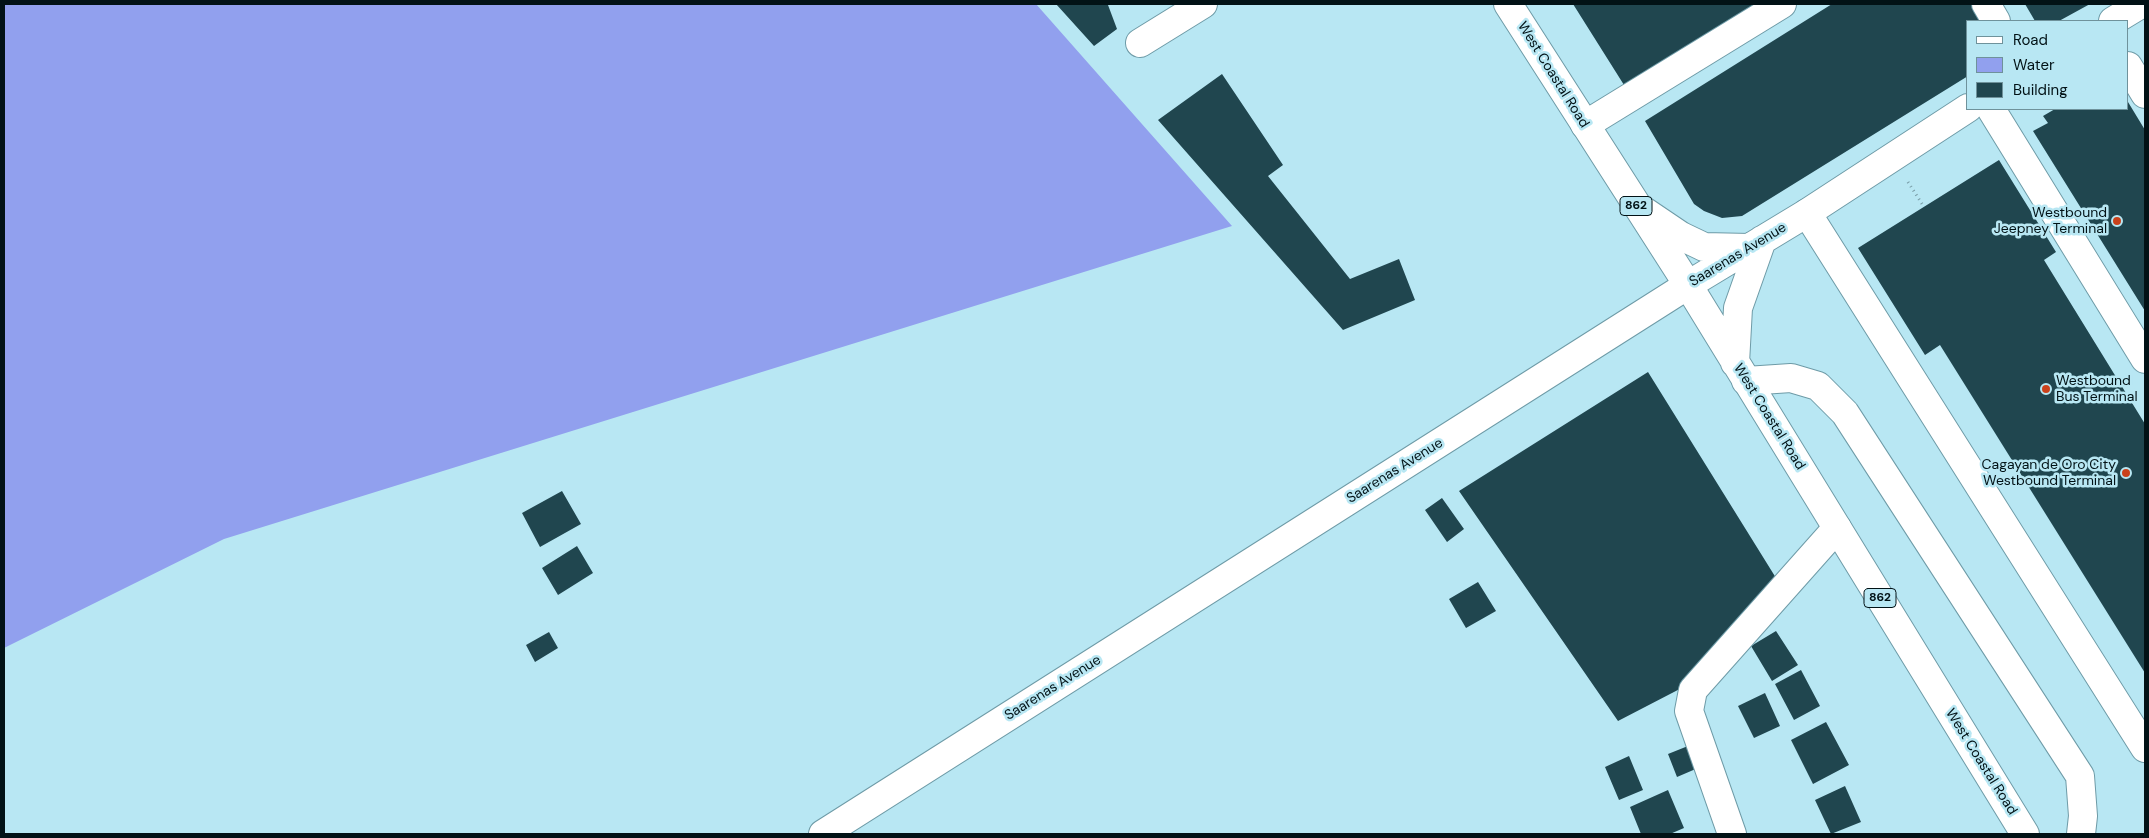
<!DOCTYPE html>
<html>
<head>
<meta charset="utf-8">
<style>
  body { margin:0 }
  #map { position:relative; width:2149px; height:838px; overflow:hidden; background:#b8e7f3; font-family:"DM Sans",sans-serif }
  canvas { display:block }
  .frame { position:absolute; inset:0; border:5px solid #021216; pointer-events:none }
  .legend { position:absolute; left:1966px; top:20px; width:162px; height:90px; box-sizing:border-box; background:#b8e7f3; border:1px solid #6f929b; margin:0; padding:6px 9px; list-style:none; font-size:15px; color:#021216 }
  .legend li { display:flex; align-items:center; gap:10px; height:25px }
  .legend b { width:25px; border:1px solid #6f929b }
</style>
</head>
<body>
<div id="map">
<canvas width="2149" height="838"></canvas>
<div class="frame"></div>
<ul class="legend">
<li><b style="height:6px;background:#fff"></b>Road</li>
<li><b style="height:14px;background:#91a0ee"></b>Water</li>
<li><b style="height:14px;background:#20464f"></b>Building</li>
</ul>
</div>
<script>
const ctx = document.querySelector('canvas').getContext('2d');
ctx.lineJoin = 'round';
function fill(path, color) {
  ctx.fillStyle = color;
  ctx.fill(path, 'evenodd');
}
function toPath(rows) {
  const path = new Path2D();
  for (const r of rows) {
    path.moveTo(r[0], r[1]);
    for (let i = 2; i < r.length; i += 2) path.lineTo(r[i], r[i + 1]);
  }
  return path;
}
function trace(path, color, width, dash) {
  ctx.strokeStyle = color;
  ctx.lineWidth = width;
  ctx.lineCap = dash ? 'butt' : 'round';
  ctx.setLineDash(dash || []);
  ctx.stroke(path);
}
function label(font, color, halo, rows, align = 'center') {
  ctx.font = font + ' "DM Sans",sans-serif';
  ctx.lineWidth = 5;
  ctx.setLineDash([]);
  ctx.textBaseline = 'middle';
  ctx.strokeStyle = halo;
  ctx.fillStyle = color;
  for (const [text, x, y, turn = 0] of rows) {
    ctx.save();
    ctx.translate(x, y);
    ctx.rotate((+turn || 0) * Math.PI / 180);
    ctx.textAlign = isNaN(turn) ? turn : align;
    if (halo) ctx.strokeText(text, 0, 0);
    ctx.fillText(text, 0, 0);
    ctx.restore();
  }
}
const water = toPath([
  [4,4,1036,4,1232,226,224,539,4,648]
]);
const building = toPath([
  [1056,4,1110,4,1108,5,1117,29,1094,46],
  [1573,4,1757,4,1624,85],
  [1832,4,1972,4,1983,21,1968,21,1968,76,1742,216,1722,218,1704,211,1694,204,1645,121],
  [2025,4,2090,4,2059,21,2035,21],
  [1222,74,1283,165,1268,176,1350,279,1399,259,1415,300,1343,330,1158,120],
  [2128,102,2145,130,2145,311,2033,131,2048,123,2043,116,2055,109,2128,109],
  [1999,160,2056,252,2044,260,2145,424,2145,673,1940,345,1925,355,1858,248],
  [1648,372,1781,586,1699,679,1618,721,1459,491],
  [562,491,581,524,540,547,522,513],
  [1442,498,1464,529,1447,542,1425,510],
  [577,546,593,573,558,595,542,568],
  [1478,582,1496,611,1466,628,1449,599],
  [1776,631,1798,665,1772,681,1751,646],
  [549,632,558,648,535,662,526,645],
  [1801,670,1820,706,1794,720,1775,684],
  [1765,693,1780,726,1754,738,1738,706],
  [1826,722,1849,765,1813,784,1791,740],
  [1688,746,1698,768,1677,777,1668,754],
  [1629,756,1643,790,1619,800,1605,767],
  [1845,786,1861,822,1831,834,1815,800],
  [1668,790,1684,828,1670,834,1641,834,1630,807]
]);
const path = toPath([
  [1908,182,1924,207]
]);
const minor = toPath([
  [1986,4,1996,21],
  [1140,43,1203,4],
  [2128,66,2145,94],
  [1991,109,2145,359],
  [1585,125,1782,4],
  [1807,213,2145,748],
  [1746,381,1791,378,1818,386,1845,413,2080,776,2083,816,2081,834],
  [823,834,1688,285],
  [1732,834,1689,711,1693,690,1837,528]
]);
const major = toPath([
  [1508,4,1688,285,2025,834],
  [2113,21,2141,4],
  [1644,211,1681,236,1704,247,1750,248],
  [1688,285,1807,213,1968,108],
  [1735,363,1738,308,1762,240]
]);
const markers = [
  [2117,221,5,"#ca411b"],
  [2046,389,5,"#ca411b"],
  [2126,473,5,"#ca411b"]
];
const shields = [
  [1636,206,32],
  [1880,598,32]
];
const shieldNames = [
  ["862",1636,206],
  ["862",1880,598]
];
const streetNames = [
  ["West Coastal Road",1553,75,58],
  ["Saarenas Avenue",1738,255,-31],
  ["West Coastal Road",1769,417,58],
  ["Saarenas Avenue",1395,471,-32],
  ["Saarenas Avenue",1053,688,-32],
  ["West Coastal Road",1981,762,58]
];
const poiNames = [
  ["Westbound",2107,213],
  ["Jeepney Terminal",2107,229],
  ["Westbound",2056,381,"left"],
  ["Bus Terminal",2056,397,"left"],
  ["Cagayan de Oro City",2116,465],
  ["Westbound Terminal",2116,481]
];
fill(water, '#91a0ee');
fill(building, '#20464f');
trace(minor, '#6e9ba7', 30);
trace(major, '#6e9ba7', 30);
trace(path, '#789ca6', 3, [1, 4]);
trace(minor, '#fff', 28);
trace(major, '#fff', 28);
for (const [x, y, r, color] of markers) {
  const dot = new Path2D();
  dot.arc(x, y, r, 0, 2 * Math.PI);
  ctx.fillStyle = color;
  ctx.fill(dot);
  trace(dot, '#b8e7f3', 2);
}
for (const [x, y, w] of shields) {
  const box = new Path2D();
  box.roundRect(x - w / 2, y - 9.5, w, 19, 4);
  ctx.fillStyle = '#b8e7f3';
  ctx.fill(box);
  trace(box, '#021216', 1);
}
label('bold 12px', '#021216', null, shieldNames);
label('14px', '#021216', '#b8e7f3', streetNames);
label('14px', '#021216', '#b8e7f3', poiNames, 'right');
</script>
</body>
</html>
